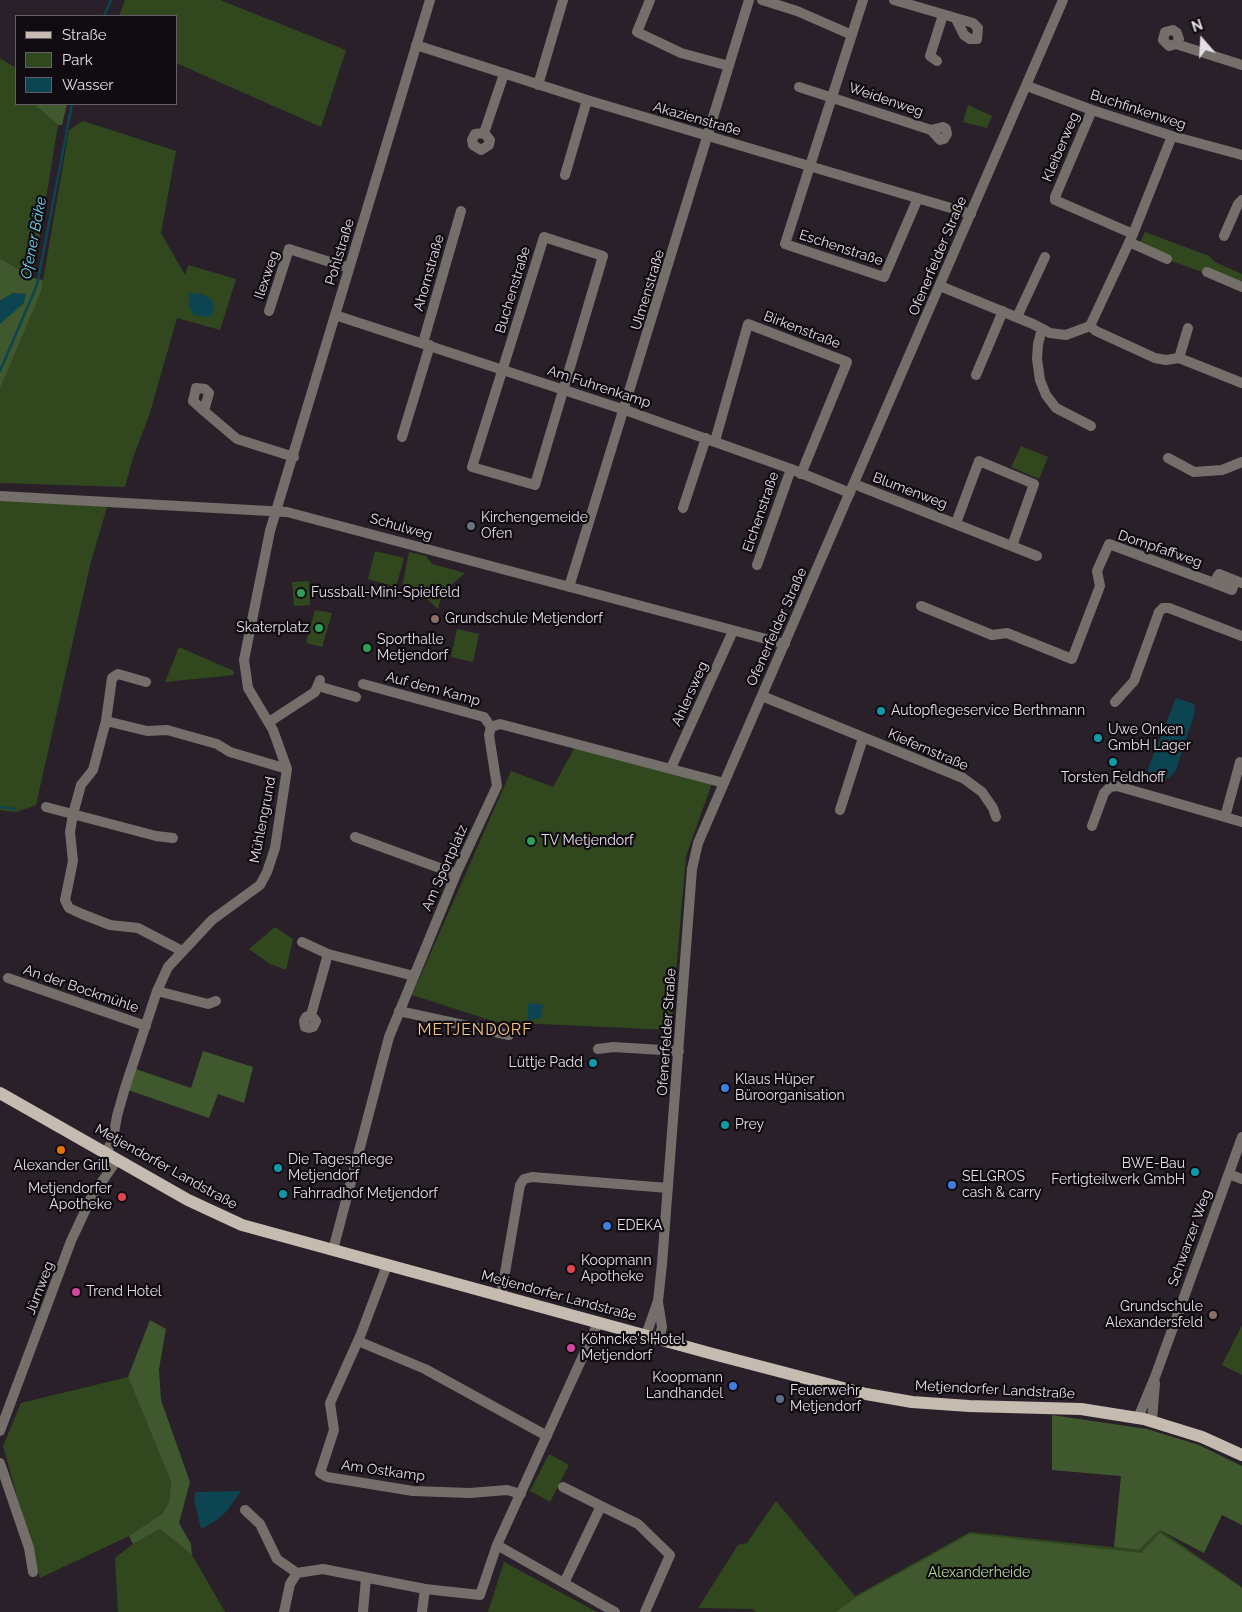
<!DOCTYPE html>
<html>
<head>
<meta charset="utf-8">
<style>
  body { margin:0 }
  #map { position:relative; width:1242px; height:1612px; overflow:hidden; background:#29202a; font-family:Raleway,sans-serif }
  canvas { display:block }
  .legend { position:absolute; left:15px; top:15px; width:162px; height:90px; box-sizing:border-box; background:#0f0b10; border:1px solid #645f65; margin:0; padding:6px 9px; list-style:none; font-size:15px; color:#e4dee5 }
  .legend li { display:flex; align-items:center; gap:10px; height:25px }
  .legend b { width:25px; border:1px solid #645f65 }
  .north { position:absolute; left:1177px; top:15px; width:50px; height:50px; -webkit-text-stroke:4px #0f0b10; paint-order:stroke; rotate:341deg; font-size:14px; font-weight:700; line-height:20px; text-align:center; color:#e4dee5 }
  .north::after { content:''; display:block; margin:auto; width:18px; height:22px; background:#e4dee5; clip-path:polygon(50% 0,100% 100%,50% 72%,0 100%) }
</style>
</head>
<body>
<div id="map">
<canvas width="1242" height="1612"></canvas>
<ul class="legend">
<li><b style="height:6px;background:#c5bbb0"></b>Straße</li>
<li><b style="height:14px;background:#31481e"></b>Park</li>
<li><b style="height:14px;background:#0c4551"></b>Wasser</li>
</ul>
<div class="north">N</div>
</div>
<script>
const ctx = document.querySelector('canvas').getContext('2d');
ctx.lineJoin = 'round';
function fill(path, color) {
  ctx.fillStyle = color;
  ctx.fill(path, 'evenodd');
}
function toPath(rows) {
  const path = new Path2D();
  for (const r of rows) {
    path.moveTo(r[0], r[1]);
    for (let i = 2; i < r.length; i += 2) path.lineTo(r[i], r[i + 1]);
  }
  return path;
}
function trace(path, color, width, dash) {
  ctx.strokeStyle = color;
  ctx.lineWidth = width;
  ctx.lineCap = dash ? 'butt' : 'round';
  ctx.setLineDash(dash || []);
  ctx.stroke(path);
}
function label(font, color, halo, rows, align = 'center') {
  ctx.font = font + ' Raleway,sans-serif';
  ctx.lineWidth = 4.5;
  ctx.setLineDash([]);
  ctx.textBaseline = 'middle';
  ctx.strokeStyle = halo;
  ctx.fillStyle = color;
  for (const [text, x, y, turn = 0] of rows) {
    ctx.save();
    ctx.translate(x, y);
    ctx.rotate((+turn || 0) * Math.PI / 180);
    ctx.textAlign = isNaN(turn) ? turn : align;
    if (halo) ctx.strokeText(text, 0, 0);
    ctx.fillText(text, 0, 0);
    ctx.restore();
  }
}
const green = toPath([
  [125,0,220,0,346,50,321,127,176,63,176,16,119,16],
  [0,58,16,68,16,104,34,104,58,125,33,278,0,258],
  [968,105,992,116,987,128,963,122],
  [83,121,176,151,161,233,185,275,188,265,236,279,220,330,177,318,149,416,133,458,125,487,0,483,0,389,41,292,69,130],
  [1145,232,1209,256,1215,262,1242,274,1242,286,1171,261,1139,244],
  [1021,446,1048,457,1039,479,1011,467],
  [0,498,107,507,90,565,36,805,16,812,0,810],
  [375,551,404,558,396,587,368,579],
  [409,552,426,556,432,564,465,573,442,593,438,609,419,592,402,588],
  [309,581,310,605,294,606,292,582],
  [315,610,332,613,322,647,306,643],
  [457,629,479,634,473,662,451,657],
  [179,647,234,671,234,675,165,682],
  [575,747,712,783,686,856,671,1030,496,1022,412,995,511,771,553,787],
  [275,927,293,939,286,970,270,964,249,949],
  [1242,1325,1242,1375,1222,1365],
  [128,1377,171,1482,169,1502,163,1513,129,1536,40,1578,3,1446,21,1403],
  [549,1454,569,1465,550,1502,530,1491],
  [776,1501,855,1596,970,1532,1139,1550,1160,1530,1242,1587,1242,1612,756,1612,752,1609,698,1608,738,1545,747,1543],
  [160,1529,192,1555,225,1612,118,1612,115,1558,133,1544],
  [504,1562,597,1612,488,1612]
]);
const forest = toPath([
  [34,104,67,104,62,125,58,125],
  [0,258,33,278,43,280,41,292,0,389,0,324,13,293,0,301],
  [203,1051,253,1067,244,1103,218,1094,209,1118,128,1090,136,1069,191,1088],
  [150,1320,166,1329,159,1369,161,1400,190,1482,179,1523,191,1544,192,1555,160,1529,133,1544,129,1536,163,1513,169,1502,171,1482,128,1377],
  [1052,1415,1147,1429,1199,1445,1242,1466,1242,1525,1222,1515,1204,1553,1160,1530,1139,1550,1114,1547,1121,1476,1052,1470],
  [1160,1533,1242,1588,1242,1612,836,1612,855,1598,970,1534,1141,1553]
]);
const water = toPath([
  [13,293,26,294,24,303,0,324,0,301],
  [189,293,202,294,212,299,214,313,208,317,194,315,189,308],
  [1176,698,1194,704,1195,712,1176,770,1170,777,1164,779,1149,774,1148,769],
  [531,1003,543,1005,541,1018,528,1020,528,1004],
  [241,1491,226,1512,214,1522,201,1529,194,1499,196,1492]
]);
const stream = toPath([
  [104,16,111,0],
  [0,371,37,285,72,104],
  [0,807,15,809]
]);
const minor = toPath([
  [650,0,637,32,681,53,729,66],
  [762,0,797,11,852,35],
  [863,0,785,244,884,277,918,198],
  [894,0,973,23,978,28,977,39,970,39,964,35,956,19],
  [1176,44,1179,39,1177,33,1173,30,1165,32,1163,40,1169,46,1176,44,1242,65],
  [416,45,587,100,971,214],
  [937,61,930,56,943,15],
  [538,85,563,0],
  [1027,86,1092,110,1172,136,1242,155],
  [799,87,931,130,940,140,944,139,947,134,946,129,943,127,931,130],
  [1092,110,1055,197,1055,200,1133,234],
  [484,133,490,140,489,145,481,150,473,145,472,140,475,134,484,133,504,74],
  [565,175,587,100],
  [1224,236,1238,204,1242,200],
  [544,237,603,256,535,485,472,467,544,237],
  [1129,242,1167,259],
  [1207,272,1242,287],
  [940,286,1033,324,1050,333,1066,335,1090,326,1133,234,1172,136],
  [269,311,289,249,349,268],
  [335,315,625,410,791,469,850,493],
  [1017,317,1045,257],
  [1090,326,1096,331,1155,358,1166,360,1179,358,1242,383],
  [1042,329,1038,344,1037,359,1040,380,1046,395,1056,408,1091,426],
  [423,343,461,211],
  [1179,358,1188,328],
  [976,375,1003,311],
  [204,411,193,401,196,388,205,389,209,393,204,411,237,439,294,457],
  [402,437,430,345],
  [715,441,748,324,847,362,801,474],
  [1168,458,1194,472,1222,470,1242,462],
  [854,484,1037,556],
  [0,496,287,512,785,644],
  [683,508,706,438],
  [956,523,979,461,1034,484,1012,546],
  [757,565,791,469],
  [1214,583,1232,590,1235,581],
  [569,587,749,0],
  [921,606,992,635,1007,633,1072,659,1100,586,1097,571,1109,544,1214,583,1219,574,1242,583],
  [146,682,118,674,112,678,106,721,93,770,81,785,73,814,70,832,73,861,65,900,69,908,82,914,110,925,138,928,182,951],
  [363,684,484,717,491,727],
  [318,686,356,697],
  [762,696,963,778,982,792,993,808,996,817],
  [1115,702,1134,681,1159,612,1163,608,1169,608,1242,636],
  [106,721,147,731,167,730,217,744,230,752,287,769],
  [269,722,315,692,320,680],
  [671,768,733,631],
  [46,807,156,836,173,838],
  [840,810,863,738],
  [1225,817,1240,762],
  [1092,826,1104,793,1110,787,1117,786,1242,822],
  [355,837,456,874],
  [302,942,328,954],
  [8,978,146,1026],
  [157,991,208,1004,216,1001],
  [399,1011,509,1035],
  [311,1015,316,1021,313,1027,309,1028,305,1027,304,1021,306,1017,311,1015,328,954,414,976],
  [598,1049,613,1047,679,1051],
  [106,1153,113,1139,117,1116,125,1088,157,991,168,967,212,920,260,885,267,872,275,848,287,769,273,730,248,688,244,660,270,531,430,0],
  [1229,1174,1242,1179],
  [333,1250,389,1037,456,874,497,786,489,735,491,727,500,724,724,783],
  [387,1265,361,1334,330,1403,334,1430,320,1473,327,1477,413,1491,470,1493,507,1490,521,1494],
  [501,1296,520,1185,524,1179,532,1177,668,1188],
  [658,1302,662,1327,659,1339],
  [646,1335,658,1301,662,1264,692,869,698,843,1063,0],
  [358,1341,425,1369,547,1436],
  [1138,1418,1155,1377,1242,1137],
  [1152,1420,1155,1383],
  [0,1431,71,1241,92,1196,117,1160],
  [0,1463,29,1548,33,1572],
  [563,1487,601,1506],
  [245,1510,260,1524,277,1559,297,1573,323,1569,425,1589,480,1595,497,1545,598,1323],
  [497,1545,615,1612],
  [564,1583,601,1506,638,1524,670,1555,645,1612],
  [284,1612,290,1584,297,1573],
  [363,1612,366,1578],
  [422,1612,425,1589]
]);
const major = toPath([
  [0,1093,188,1200,242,1225,713,1354,866,1394,912,1402,969,1406,1081,1409,1144,1419,1202,1437,1242,1455]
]);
const markers = [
  [471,526,5,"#6b7280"],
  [301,593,5,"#2e9e5b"],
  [435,619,5,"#8d6e63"],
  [319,628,5,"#2e9e5b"],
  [367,648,5,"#2e9e5b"],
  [881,711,5,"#0f9aa8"],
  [1098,738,5,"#0f9aa8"],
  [1113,762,5,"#0f9aa8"],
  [531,841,5,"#2e9e5b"],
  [593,1063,5,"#0f9aa8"],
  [725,1088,5,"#3f7fe0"],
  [725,1125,5,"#0f9aa8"],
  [61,1150,5,"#e8710a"],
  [278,1168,5,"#0f9aa8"],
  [1195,1172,5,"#0f9aa8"],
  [952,1185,5,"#3f7fe0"],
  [283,1194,5,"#0f9aa8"],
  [122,1197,5,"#e0444e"],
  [607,1226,5,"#3f7fe0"],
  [571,1269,5,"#e0444e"],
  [76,1292,5,"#d1479c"],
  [1213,1315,5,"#8d6e63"],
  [571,1348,5,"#d1479c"],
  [733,1386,5,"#3f7fe0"],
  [780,1399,5,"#5c6f8a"]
];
const streetNames = [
  ["Weidenweg",886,100,19],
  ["Buchfinkenweg",1138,110,18],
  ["Akazienstraße",697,119,16],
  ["Kleiberweg",1061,147,-67],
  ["Eschenstraße",841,248,18],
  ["Pohlstraße",340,252,-73],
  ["Ofenerfelder Straße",938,256,-67],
  ["Ahornstraße",429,273,-74],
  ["Ilexweg",267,275,-71],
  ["Buchenstraße",513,290,-73],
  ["Ulmenstraße",648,290,-73],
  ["Birkenstraße",802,330,21],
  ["Am Fuhrenkamp",599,387,18],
  ["Blumenweg",910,491,21],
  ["Eichenstraße",761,512,-71],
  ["Schulweg",401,527,16],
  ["Dompfaffweg",1160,549,19],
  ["Ofenerfelder Straße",777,627,-66],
  ["Auf dem Kamp",433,689,15],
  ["Ahlersweg",690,694,-66],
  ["Kiefernstraße",928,750,23],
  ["Mühlengrund",263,820,-79],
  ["Am Sportplatz",445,868,-66],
  ["An der Bockmühle",81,989,19],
  ["Ofenerfelder Straße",667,1032,-86],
  ["Metjendorfer Landstraße",166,1167,29],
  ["Schwarzer Weg",1190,1238,-70],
  ["Jürnweg",40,1288,-69],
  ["Metjendorfer Landstraße",559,1296,15],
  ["Metjendorfer Landstraße",995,1390,3],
  ["Am Ostkamp",383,1471,8]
];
const poiNames = [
  ["Kirchengemeide",481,518],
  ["Ofen",481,534],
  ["Fussball-Mini-Spielfeld",311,593],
  ["Grundschule Metjendorf",445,619],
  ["Skaterplatz",309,628,"right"],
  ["Sporthalle",377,640],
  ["Metjendorf",377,656],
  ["Autopflegeservice Berthmann",891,711],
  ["Uwe Onken",1108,730],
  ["GmbH Lager",1108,746],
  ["Torsten Feldhoff",1113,778,"center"],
  ["TV Metjendorf",541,841],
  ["Lüttje Padd",583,1063,"right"],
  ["Klaus Hüper",735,1080],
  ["Büroorganisation",735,1096],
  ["Prey",735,1125],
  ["Die Tagespflege",288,1160],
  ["Metjendorf",288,1176],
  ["BWE-Bau",1185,1164,"right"],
  ["Fertigteilwerk GmbH",1185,1180,"right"],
  ["Alexander Grill",61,1166,"center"],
  ["SELGROS",962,1177],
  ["cash & carry",962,1193],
  ["Metjendorfer",112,1189,"right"],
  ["Apotheke",112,1205,"right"],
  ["Fahrradhof Metjendorf",293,1194],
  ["EDEKA",617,1226],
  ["Koopmann",581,1261],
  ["Apotheke",581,1277],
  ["Trend Hotel",86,1292],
  ["Grundschule",1203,1307,"right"],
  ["Alexandersfeld",1203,1323,"right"],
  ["Köhncke's Hotel",581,1340],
  ["Metjendorf",581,1356],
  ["Koopmann",723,1378,"right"],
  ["Landhandel",723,1394,"right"],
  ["Feuerwehr",790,1391],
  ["Metjendorf",790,1407]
];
const parkNames = [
  ["Alexanderheide",979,1573]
];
const waterNames = [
  ["Ofener Bäke",34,238,-79]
];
const quarterNames = [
  ["METJENDORF",475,1030]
];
fill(green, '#31481e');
fill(forest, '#40582d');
fill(water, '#0c4551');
trace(stream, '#0c4551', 2.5);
trace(minor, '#746f6a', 10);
trace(major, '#c5bbb0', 12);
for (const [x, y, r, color] of markers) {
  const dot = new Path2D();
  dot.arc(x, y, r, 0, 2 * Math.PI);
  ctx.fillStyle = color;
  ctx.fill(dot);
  trace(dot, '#0f0b10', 2);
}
label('14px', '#e4dee5', '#0f0b10', streetNames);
label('14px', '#e4dee5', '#0f0b10', poiNames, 'left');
label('14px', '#b2db94', '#0f0b10', parkNames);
label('italic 15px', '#6ed7f1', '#0f0b10', waterNames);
ctx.letterSpacing = '1px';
label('16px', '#f6c583', '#0f0b10', quarterNames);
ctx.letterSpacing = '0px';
</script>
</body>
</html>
